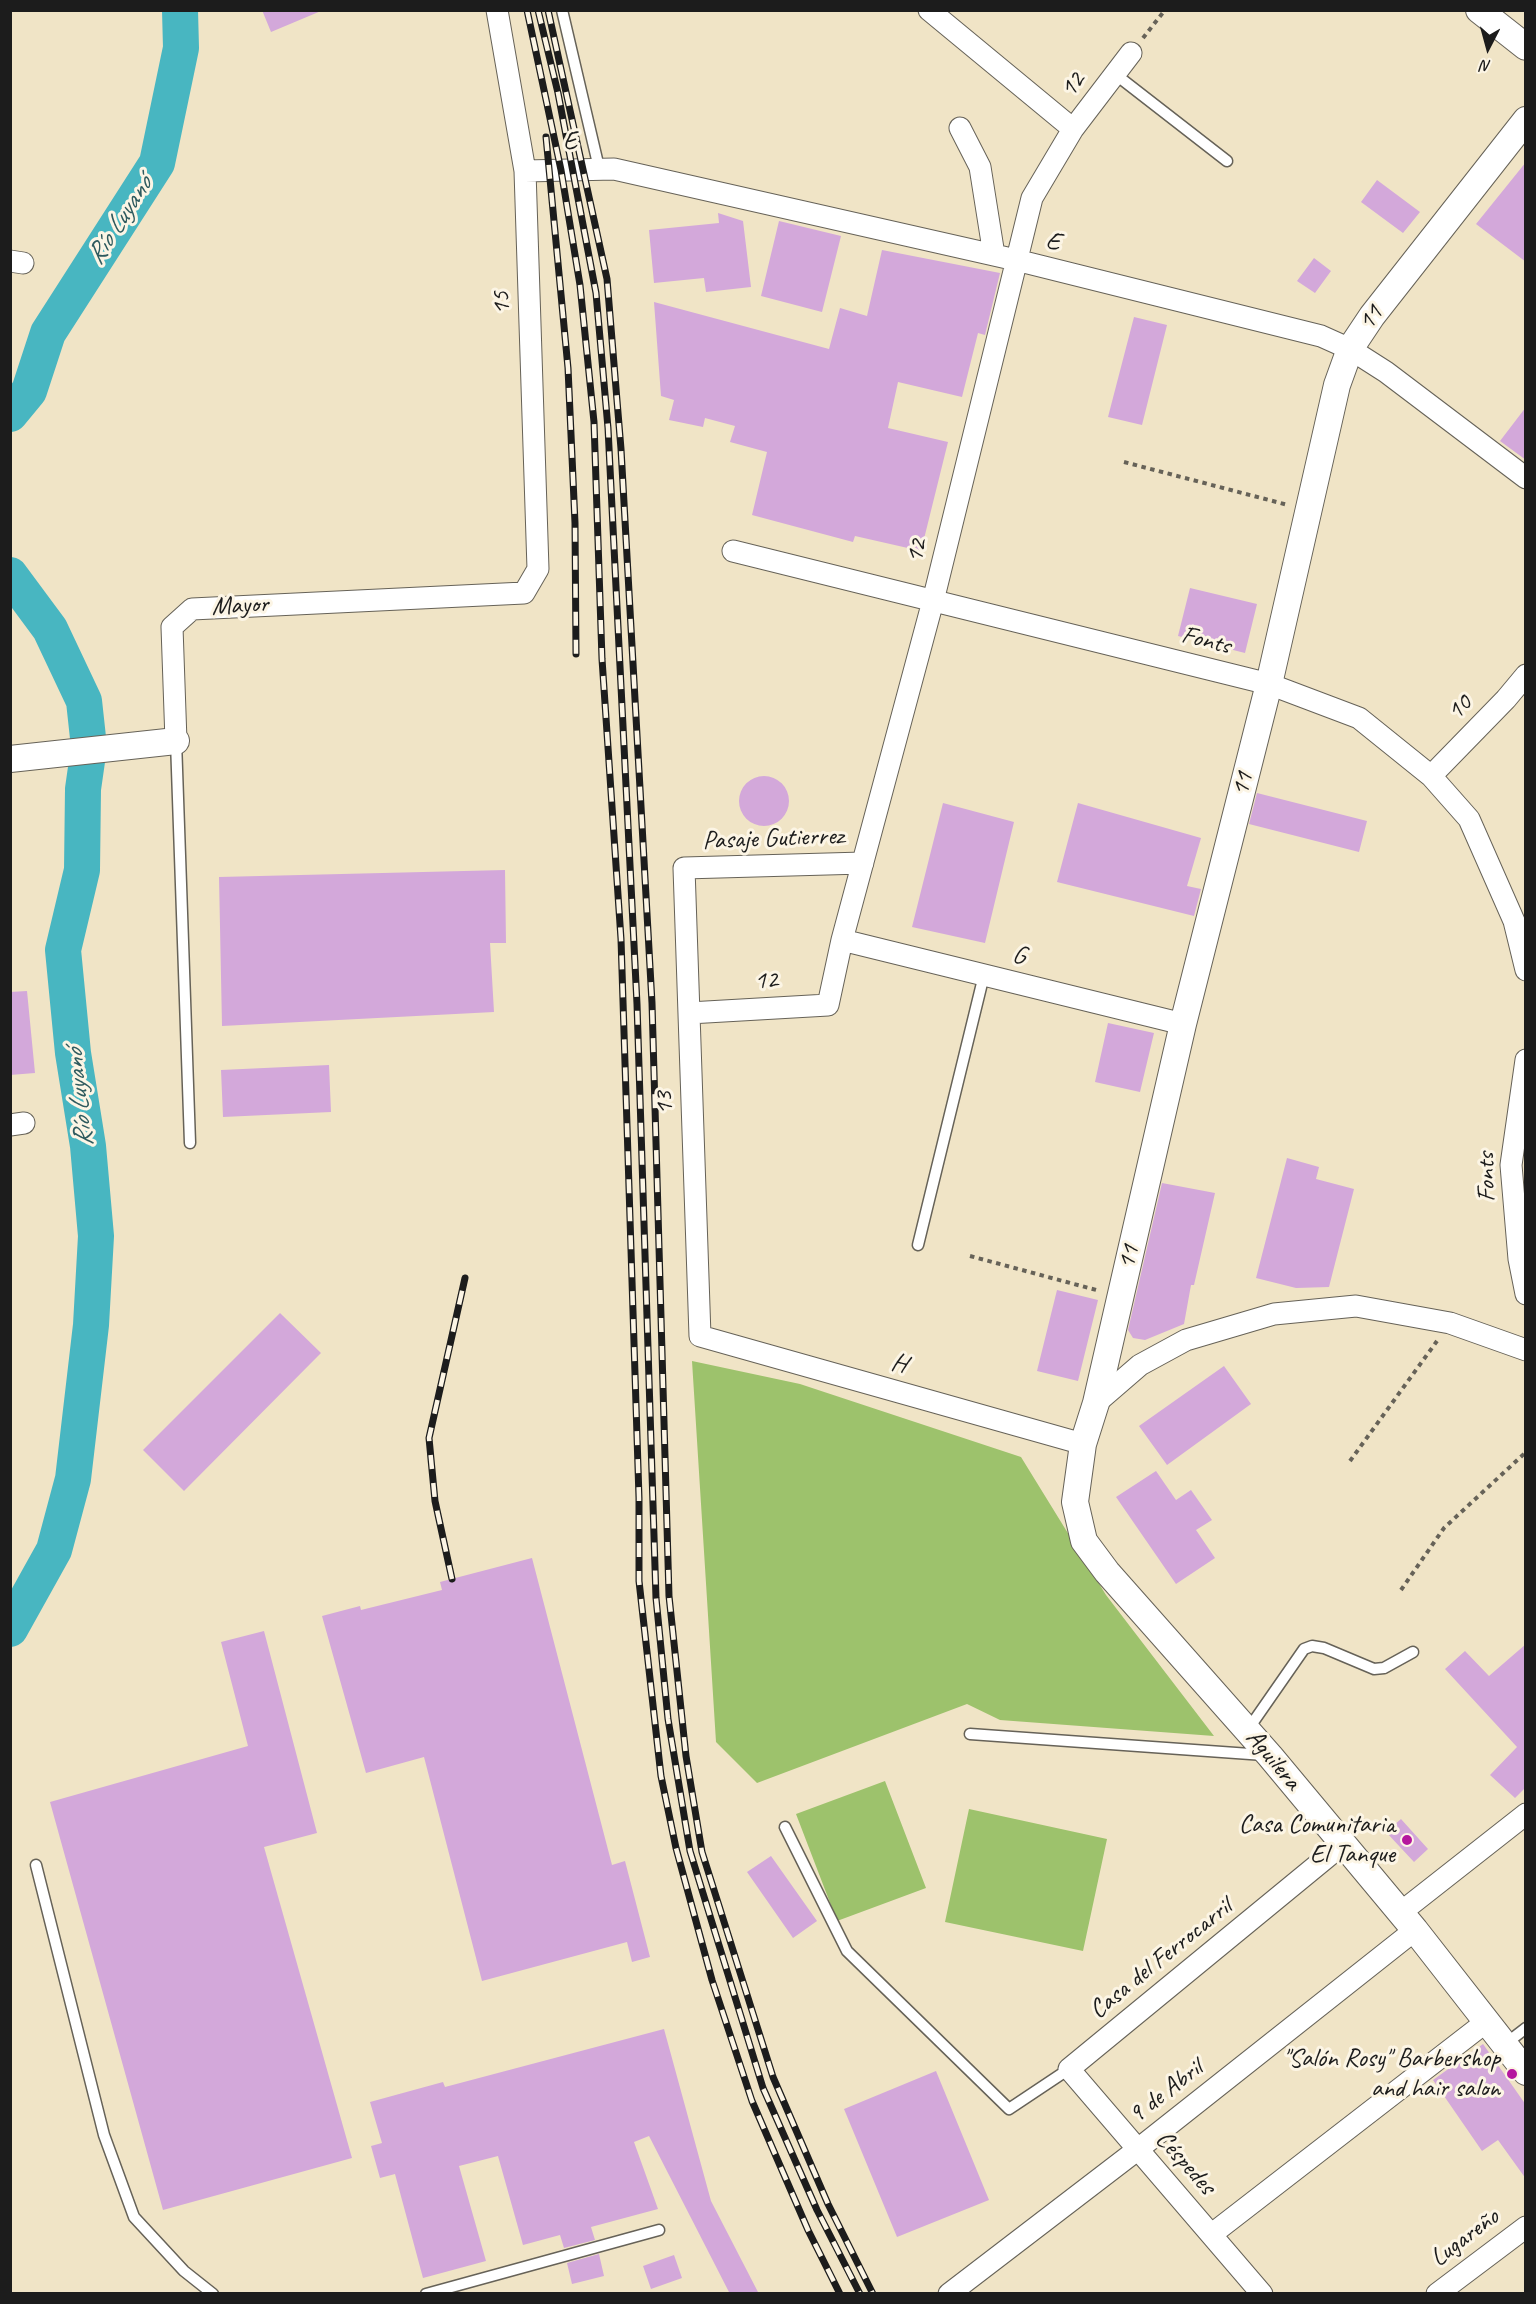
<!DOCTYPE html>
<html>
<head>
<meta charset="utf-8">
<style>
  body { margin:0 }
  #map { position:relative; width:1536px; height:2304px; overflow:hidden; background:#f0e4c6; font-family:Caveat,sans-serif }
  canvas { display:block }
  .frame { position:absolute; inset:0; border:12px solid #1c1c1c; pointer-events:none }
  .north { position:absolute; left:1458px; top:18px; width:60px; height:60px; -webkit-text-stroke:4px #fcf5e5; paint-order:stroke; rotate:186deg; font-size:16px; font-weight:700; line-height:24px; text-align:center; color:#1c1c1c }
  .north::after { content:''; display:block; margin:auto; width:21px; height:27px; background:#1c1c1c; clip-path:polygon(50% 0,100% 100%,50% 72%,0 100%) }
</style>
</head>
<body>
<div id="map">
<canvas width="1536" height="2304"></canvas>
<div class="frame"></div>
<div class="north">N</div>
</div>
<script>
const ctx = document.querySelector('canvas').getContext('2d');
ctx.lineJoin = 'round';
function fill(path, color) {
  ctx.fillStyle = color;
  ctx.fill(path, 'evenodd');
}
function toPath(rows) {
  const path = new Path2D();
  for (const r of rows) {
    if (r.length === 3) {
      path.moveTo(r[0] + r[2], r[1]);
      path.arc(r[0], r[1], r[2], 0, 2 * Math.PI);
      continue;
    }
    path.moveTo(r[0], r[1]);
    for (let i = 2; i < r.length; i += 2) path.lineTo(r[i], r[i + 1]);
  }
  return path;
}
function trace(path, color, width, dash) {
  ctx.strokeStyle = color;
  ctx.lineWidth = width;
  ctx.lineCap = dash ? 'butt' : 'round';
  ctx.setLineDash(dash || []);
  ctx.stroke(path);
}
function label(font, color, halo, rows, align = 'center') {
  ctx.font = font + ' Caveat,sans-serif';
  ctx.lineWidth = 6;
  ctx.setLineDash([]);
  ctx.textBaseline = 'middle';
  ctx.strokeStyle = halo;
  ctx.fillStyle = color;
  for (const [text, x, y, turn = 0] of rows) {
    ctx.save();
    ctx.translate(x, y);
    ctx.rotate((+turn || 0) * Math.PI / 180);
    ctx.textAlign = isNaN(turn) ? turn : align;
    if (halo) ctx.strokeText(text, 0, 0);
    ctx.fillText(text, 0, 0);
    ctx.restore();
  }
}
const green = toPath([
  [692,1361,800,1384,1021,1457,1106,1595,1214,1736,1000,1720,967,1704,757,1783,716,1742],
  [885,1781,926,1888,837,1921,796,1814],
  [969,1809,1107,1839,1083,1951,945,1922]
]);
const river = toPath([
  [10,414,29,391,48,333,157,163,181,48,180,10],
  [10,575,50,629,84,701,89,747,83,789,82,870,63,950,73,1053,88,1146,96,1236,91,1325,73,1479,54,1550,10,1629]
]);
const building = toPath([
  [262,10,321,10,321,11,271,32],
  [1526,162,1526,262,1476,224],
  [1377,180,1420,212,1403,233,1361,202],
  [718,213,743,221,751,287,706,292,704,278,654,283,649,230,719,223],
  [779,221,841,236,822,312,761,296],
  [882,250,1000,273,985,335,978,333,962,397,898,382,888,428,948,442,921,551,855,536,853,542,752,515,767,452,730,442,735,426,705,418,703,427,669,420,674,400,661,396,654,302,829,349,840,308,867,316],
  [1314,258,1331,271,1315,293,1297,281],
  [1134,317,1167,325,1142,425,1108,417],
  [1526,407,1526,460,1500,441],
  [1190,588,1257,604,1245,653,1178,636],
  [764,801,25],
  [1257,793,1367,821,1359,852,1249,824],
  [943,803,1014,822,985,943,912,927],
  [1078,803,1201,838,1187,886,1201,889,1194,916,1057,882],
  [505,870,506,943,490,943,494,1012,222,1026,219,877],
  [27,991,35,1073,10,1075,10,992],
  [1108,1023,1154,1033,1140,1092,1095,1082],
  [329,1065,331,1112,223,1117,221,1070],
  [1287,1158,1319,1167,1316,1179,1354,1189,1329,1287,1296,1288,1256,1278],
  [1162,1183,1215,1193,1194,1285,1191,1285,1184,1324,1145,1340,1133,1338,1128,1330],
  [1057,1290,1098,1300,1078,1381,1037,1371],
  [280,1313,321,1353,184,1491,143,1450],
  [1224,1366,1251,1404,1167,1465,1139,1426],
  [1156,1471,1176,1500,1191,1490,1212,1520,1196,1530,1215,1558,1176,1584,1116,1497],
  [532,1558,612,1865,625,1861,650,1957,632,1962,627,1942,482,1981,424,1757,366,1773,322,1616,360,1606,361,1610,442,1590,440,1582],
  [264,1631,317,1833,264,1847,352,2158,163,2210,50,1802,248,1746,221,1642],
  [1526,1644,1526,1787,1515,1798,1490,1775,1517,1747,1445,1669,1465,1651,1489,1676],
  [1401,1819,1428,1849,1414,1862,1386,1832],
  [771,1856,817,1921,793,1938,747,1872],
  [664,2029,711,2201,759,2294,730,2294,649,2136,634,2142,658,2209,591,2227,595,2240,564,2248,560,2235,523,2245,498,2156,459,2166,486,2261,423,2278,395,2174,380,2178,371,2146,382,2143,370,2102,443,2082,445,2087],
  [1483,2044,1526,2105,1526,2179,1498,2140,1482,2151,1433,2080],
  [936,2071,989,2200,897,2237,844,2109],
  [599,2254,604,2276,572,2284,567,2263],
  [674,2255,682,2278,651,2289,643,2266]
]);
const path = toPath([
  [1143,38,1165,10],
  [1124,462,1288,505],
  [970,1256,1100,1291],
  [1350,1461,1437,1341],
  [1401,1590,1444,1528,1526,1452]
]);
const service = toPath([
  [562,10,599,168],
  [1115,74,1227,161],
  [176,741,190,1143],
  [918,1245,984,975],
  [1247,1731,1304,1649,1312,1646,1324,1648,1374,1669,1384,1668,1413,1652],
  [970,1734,1264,1755],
  [785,1827,847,1951,1009,2109,1069,2069],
  [36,1865,104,2135,134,2217,184,2271,213,2294],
  [1504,2045,1526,2028],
  [426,2294,659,2230]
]);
const minor = toPath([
  [929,10,1073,129],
  [960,128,980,167,994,255],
  [525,171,614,169,1016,260,1321,336,1350,349,1386,372,1526,478],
  [10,261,23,263],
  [733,551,1269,684,1359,718,1431,776,1469,819,1514,921,1526,970],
  [176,741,172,627,192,609,524,593,538,569,525,171,497,10],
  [1431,776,1506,699,1526,675],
  [863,863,684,868,700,1336,1083,1444],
  [842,940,1183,1024],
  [689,1013,828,1005,842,940,933,601,1032,198,1073,129,1131,53],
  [1526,1060,1511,1165,1519,1259,1526,1294],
  [10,1125,24,1123],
  [1096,1403,1140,1365,1186,1340,1274,1314,1356,1306,1450,1323,1526,1350],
  [1400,1913,1526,1814],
  [1212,2234,1486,2022],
  [949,2294,1137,2150,1415,1930],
  [1262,2294,1069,2069,1343,1844],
  [1437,2294,1526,2227]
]);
const tertiary = toPath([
  [1479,10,1526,47],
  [1526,120,1372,316,1350,349,1337,385,1269,684,1183,1024,1096,1403,1083,1444,1075,1502,1084,1541,1107,1572,1270,1756,1415,1930,1526,2072],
  [10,759,176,741]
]);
const rail = toPath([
  [527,10,561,170,580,285,594,422,602,659,621,939,639,1498,639,1581,661,1776,676,1848,712,1980,752,2101,808,2230,840,2294],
  [538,10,558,93,596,293,608,428,637,1004,656,1598,668,1719,690,1851,763,2088,817,2210,860,2294],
  [548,10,607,279,621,449,652,1003,669,1596,686,1756,702,1852,773,2077,828,2204,873,2294],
  [546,137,568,368,575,523,576,654],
  [452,1579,435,1501,429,1438,465,1278]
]);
const markers = [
  [1407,1840,6,"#b5179e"],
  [1512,2074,6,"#b5179e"]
];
const streetNames = [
  ["12",1073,85,-52],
  ["E",570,142,-4],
  ["E",1053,242,14],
  ["15",502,303,-92],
  ["11",1371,318,-54],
  ["12",917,551,-76],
  ["Mayor",240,606,-3],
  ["Fonts",1206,641,14],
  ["10",1460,708,-45],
  ["11",1243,784,-76],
  ["Pasaje Gutierrez",773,839,-2],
  ["G",1019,956,14],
  ["12",766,981,-4],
  ["13",665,1103,-92],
  ["Fonts",1487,1177,-91],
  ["11",1129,1257,-77],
  ["H",899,1364,16],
  ["Aguilera",1273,1760,50],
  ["Casa del Ferrocarril",1161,1959,-39],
  ["9 de Abril",1166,2092,-38],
  ["Céspedes",1185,2163,48],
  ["Lugareño",1465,2238,-37]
];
const poiNames = [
  ["Casa Comunitaria",1395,1825],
  ["El Tanque",1395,1855],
  ["\"Salón Rosy\" Barbershop",1500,2059],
  ["and hair salon",1500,2089]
];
const waterNames = [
  ["Río Luyanó",120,221,-57],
  ["Río Luyanó",80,1098,-96]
];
fill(green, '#9dc26c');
trace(river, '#48b6c1', 36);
fill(building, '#d3a8da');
trace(service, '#666258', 13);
trace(minor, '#666258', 23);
trace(tertiary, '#666258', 28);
trace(path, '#666258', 4, [4.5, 4.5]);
trace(service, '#fff', 10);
trace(minor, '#fff', 21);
trace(tertiary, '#fff', 26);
trace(rail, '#1c1c1c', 7);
trace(rail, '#fcf5e5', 4.5, [14]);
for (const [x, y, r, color] of markers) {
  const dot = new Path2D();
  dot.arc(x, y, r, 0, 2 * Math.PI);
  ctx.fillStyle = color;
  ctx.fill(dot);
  trace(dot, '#fcf5e5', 2);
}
label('26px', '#1c1c1c', '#fcf5e5', streetNames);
label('26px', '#1c1c1c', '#fcf5e5', poiNames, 'right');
label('italic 27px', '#2e5a5e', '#fcf5e5', waterNames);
</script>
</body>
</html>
